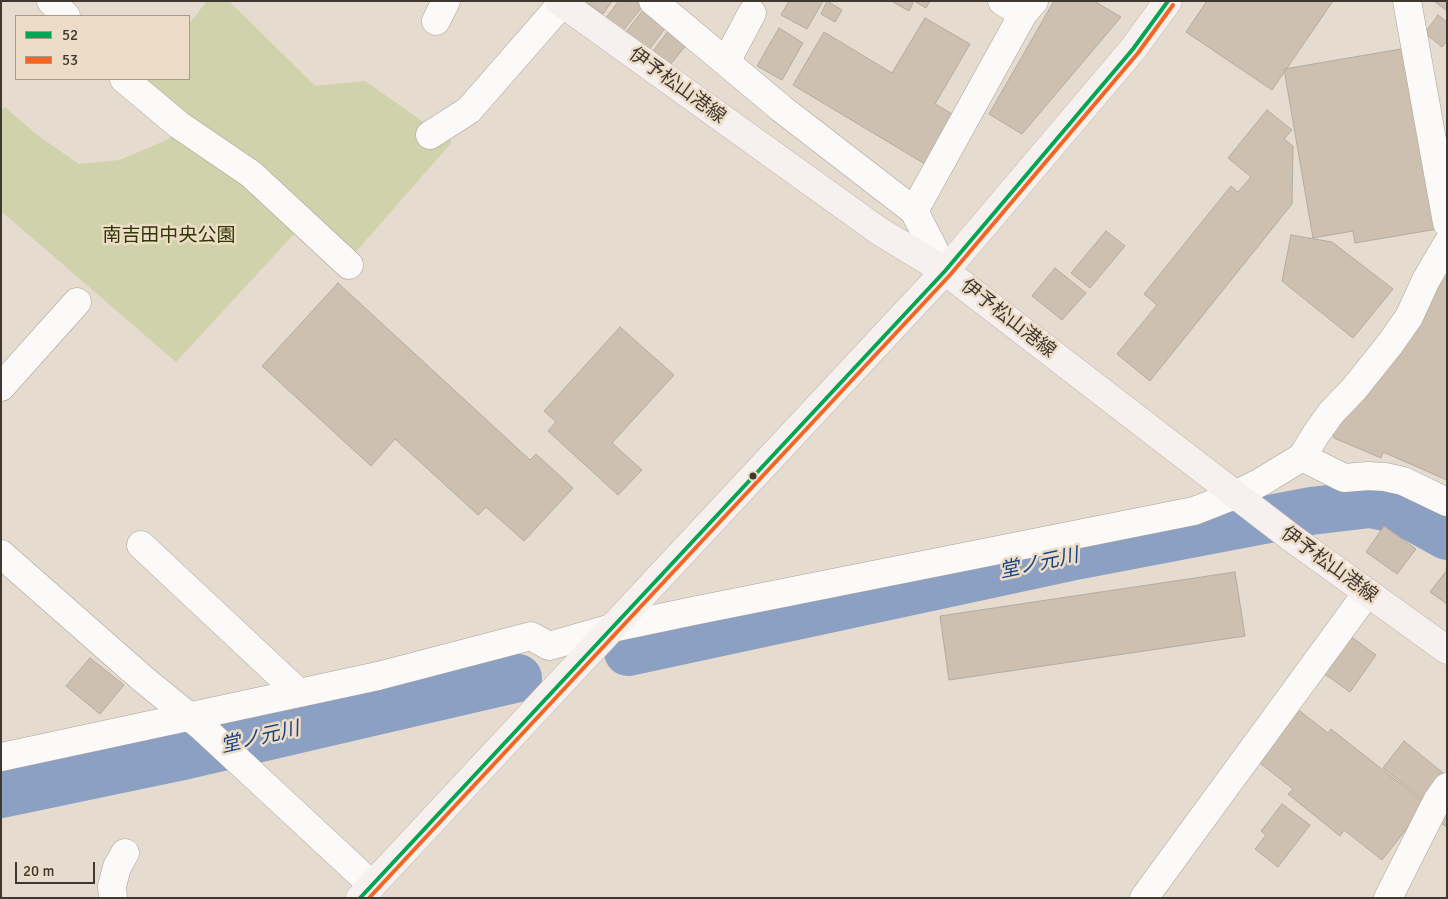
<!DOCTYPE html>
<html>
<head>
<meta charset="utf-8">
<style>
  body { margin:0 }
  #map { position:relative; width:1448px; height:899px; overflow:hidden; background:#e5dbcf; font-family:Signika,sans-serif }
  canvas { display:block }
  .frame { position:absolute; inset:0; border:2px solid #3f3830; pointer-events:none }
  .legend { position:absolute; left:15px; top:15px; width:175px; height:65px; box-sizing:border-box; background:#eddcc7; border:1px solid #a79a8b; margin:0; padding:6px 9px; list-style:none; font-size:15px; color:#3f3830 }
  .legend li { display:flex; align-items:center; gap:10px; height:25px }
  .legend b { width:25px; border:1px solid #a79a8b }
  .scale { position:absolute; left:15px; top:862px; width:80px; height:22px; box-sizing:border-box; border:2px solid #3f3830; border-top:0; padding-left:6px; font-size:15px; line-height:18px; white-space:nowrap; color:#3f3830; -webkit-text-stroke:4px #eddcc7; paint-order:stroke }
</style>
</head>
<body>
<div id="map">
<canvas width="1448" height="899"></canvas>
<div class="frame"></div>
<ul class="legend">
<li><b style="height:6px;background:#00a651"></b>52</li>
<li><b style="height:6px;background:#f26522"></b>53</li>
</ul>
<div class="scale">20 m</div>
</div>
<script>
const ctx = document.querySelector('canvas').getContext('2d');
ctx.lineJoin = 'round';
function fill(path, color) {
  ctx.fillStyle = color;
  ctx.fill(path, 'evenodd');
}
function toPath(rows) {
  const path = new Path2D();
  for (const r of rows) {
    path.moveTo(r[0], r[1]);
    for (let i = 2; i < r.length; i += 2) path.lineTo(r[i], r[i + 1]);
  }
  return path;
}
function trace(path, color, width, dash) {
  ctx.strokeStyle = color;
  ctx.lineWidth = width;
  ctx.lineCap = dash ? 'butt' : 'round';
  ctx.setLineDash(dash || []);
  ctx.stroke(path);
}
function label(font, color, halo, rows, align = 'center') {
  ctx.font = font + ' Signika,"Noto Sans JP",sans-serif';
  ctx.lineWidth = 5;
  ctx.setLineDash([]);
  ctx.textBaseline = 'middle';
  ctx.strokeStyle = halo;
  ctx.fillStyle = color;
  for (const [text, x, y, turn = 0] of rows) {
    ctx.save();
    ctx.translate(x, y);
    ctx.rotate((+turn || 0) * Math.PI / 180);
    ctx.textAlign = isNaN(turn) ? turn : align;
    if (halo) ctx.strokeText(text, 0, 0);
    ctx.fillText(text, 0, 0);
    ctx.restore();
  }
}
const green = toPath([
  [207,1,229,1,315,86,365,81,452,142,354,254,309,215,294,234,176,362,1,211,1,110,5,107,37,135,79,164,120,160,162,142,195,125,144,79,189,79,189,24]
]);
const water = toPath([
  [1381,484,1447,511,1447,554,1388,524,1367,521,1322,530,1275,497,1347,486]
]);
const river = toPath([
  [628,652,1070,557,1311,511,1370,504,1400,510,1447,536],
  [1,794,178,757,518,678]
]);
const building = toPath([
  [585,1,612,1,603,14,585,1],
  [619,1,635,1,642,7,622,32,605,19,619,1],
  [789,1,823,1,807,29,781,15,789,1],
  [827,1,842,10,835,22,821,14,827,1],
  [891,1,930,1,926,8,914,1,909,11,891,1],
  [1054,1,1094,1,1121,17,1022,134,989,114,1054,1],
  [1207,1,1333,1,1272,90,1186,32,1207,1],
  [1434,1,1447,1,1447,11,1434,1],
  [644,9,666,27,649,50,626,32,644,9],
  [1438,15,1447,22,1447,41,1442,47,1425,33,1438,15],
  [925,18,970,44,935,104,954,115,925,164,793,85,824,32,892,73,925,18],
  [779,28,803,43,782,80,757,66,779,28],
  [669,30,687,44,670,65,653,51,669,30],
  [1407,48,1437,229,1355,243,1353,231,1313,238,1284,69,1407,48],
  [1267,110,1292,130,1284,139,1293,146,1292,204,1150,381,1117,354,1157,305,1144,294,1231,186,1238,192,1251,177,1228,158,1267,110],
  [1106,231,1125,246,1090,288,1071,273,1106,231],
  [1291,235,1332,242,1393,289,1353,338,1282,281,1291,235],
  [1447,258,1447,480,1383,452,1381,458,1334,438,1332,426,1447,258],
  [1055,268,1086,293,1062,320,1032,296,1055,268],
  [338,283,530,460,536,454,573,488,524,541,486,507,478,515,395,439,371,466,262,366,338,283],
  [620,327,674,375,612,443,642,470,618,495,548,431,556,422,544,411,620,327],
  [1384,526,1416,549,1397,574,1366,552,1384,526],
  [1447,570,1447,604,1430,592,1447,570],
  [1235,572,1245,636,949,680,940,616,1235,572],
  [1346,633,1376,655,1350,692,1319,670,1346,633],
  [90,658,124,685,100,714,66,686,90,658],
  [1296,708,1328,733,1331,729,1426,804,1382,860,1344,830,1340,836,1288,794,1293,789,1256,760,1296,708],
  [1404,741,1443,773,1422,799,1383,768,1404,741],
  [1282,804,1310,825,1278,867,1255,849,1266,835,1261,831,1282,804],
  [1447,811,1447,827,1441,823,1447,811]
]);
const minor = toPath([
  [51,1,66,16],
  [653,1,782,109,914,211],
  [1002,1,1023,14],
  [1407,1,1447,223],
  [436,21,446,1],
  [726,62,752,13],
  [124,79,179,125,251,174,349,265],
  [430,135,469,110,564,1],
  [945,271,914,211,1023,14,1034,1],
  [1,387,77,302],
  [1302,457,1316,434,1331,413,1354,389,1390,344,1409,317,1426,280,1447,244],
  [141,545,299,693],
  [1,554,143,679,202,727,372,885],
  [1,757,378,676,531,636,549,646,612,628,698,610,1194,511,1235,495,1261,482,1302,457,1344,478,1368,476,1385,477,1403,481,1447,502],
  [113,898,112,886,117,867,125,853],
  [1144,898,1367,593],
  [1388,898,1437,801,1447,787]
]);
const primary = toPath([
  [559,1,879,231,945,271,1293,539,1447,650],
  [360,898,945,271,1133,49,1168,1]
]);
const bus1 = toPath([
  [360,898,945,271,1133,49,1168,1]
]);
const bus2 = toPath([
  [369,898,950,275,1138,53,1173,5]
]);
const markers = [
  [753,476,4.5,"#3f3830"]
];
const streetNames = [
  ["伊予松山港線",677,86,36],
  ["伊予松山港線",1008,319,38],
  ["伊予松山港線",1329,565,36]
];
const parkNames = [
  ["南吉田中央公園",169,236]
];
const waterNames = [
  ["堂ノ元川",1039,564,-12],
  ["堂ノ元川",260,738,-13]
];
fill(green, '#cfd2ab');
fill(water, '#8ba0c2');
trace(river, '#8ba0c2', 48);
fill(building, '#cdc0b0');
trace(building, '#b2aba1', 1);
trace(minor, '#a9a299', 29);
trace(primary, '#c6b9b4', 29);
trace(minor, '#fbfaf8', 28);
trace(primary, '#f6f0ef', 28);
trace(bus1, '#00a651', 4);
trace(bus2, '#f26522', 4);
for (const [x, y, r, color] of markers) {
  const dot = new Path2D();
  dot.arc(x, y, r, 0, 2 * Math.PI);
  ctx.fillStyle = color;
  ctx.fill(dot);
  trace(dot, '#eddcc7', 2);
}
label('19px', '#3f3830', '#eddcc7', streetNames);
label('19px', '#2f3703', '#eddcc7', parkNames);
label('italic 20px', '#154384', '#eddcc7', waterNames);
</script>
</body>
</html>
